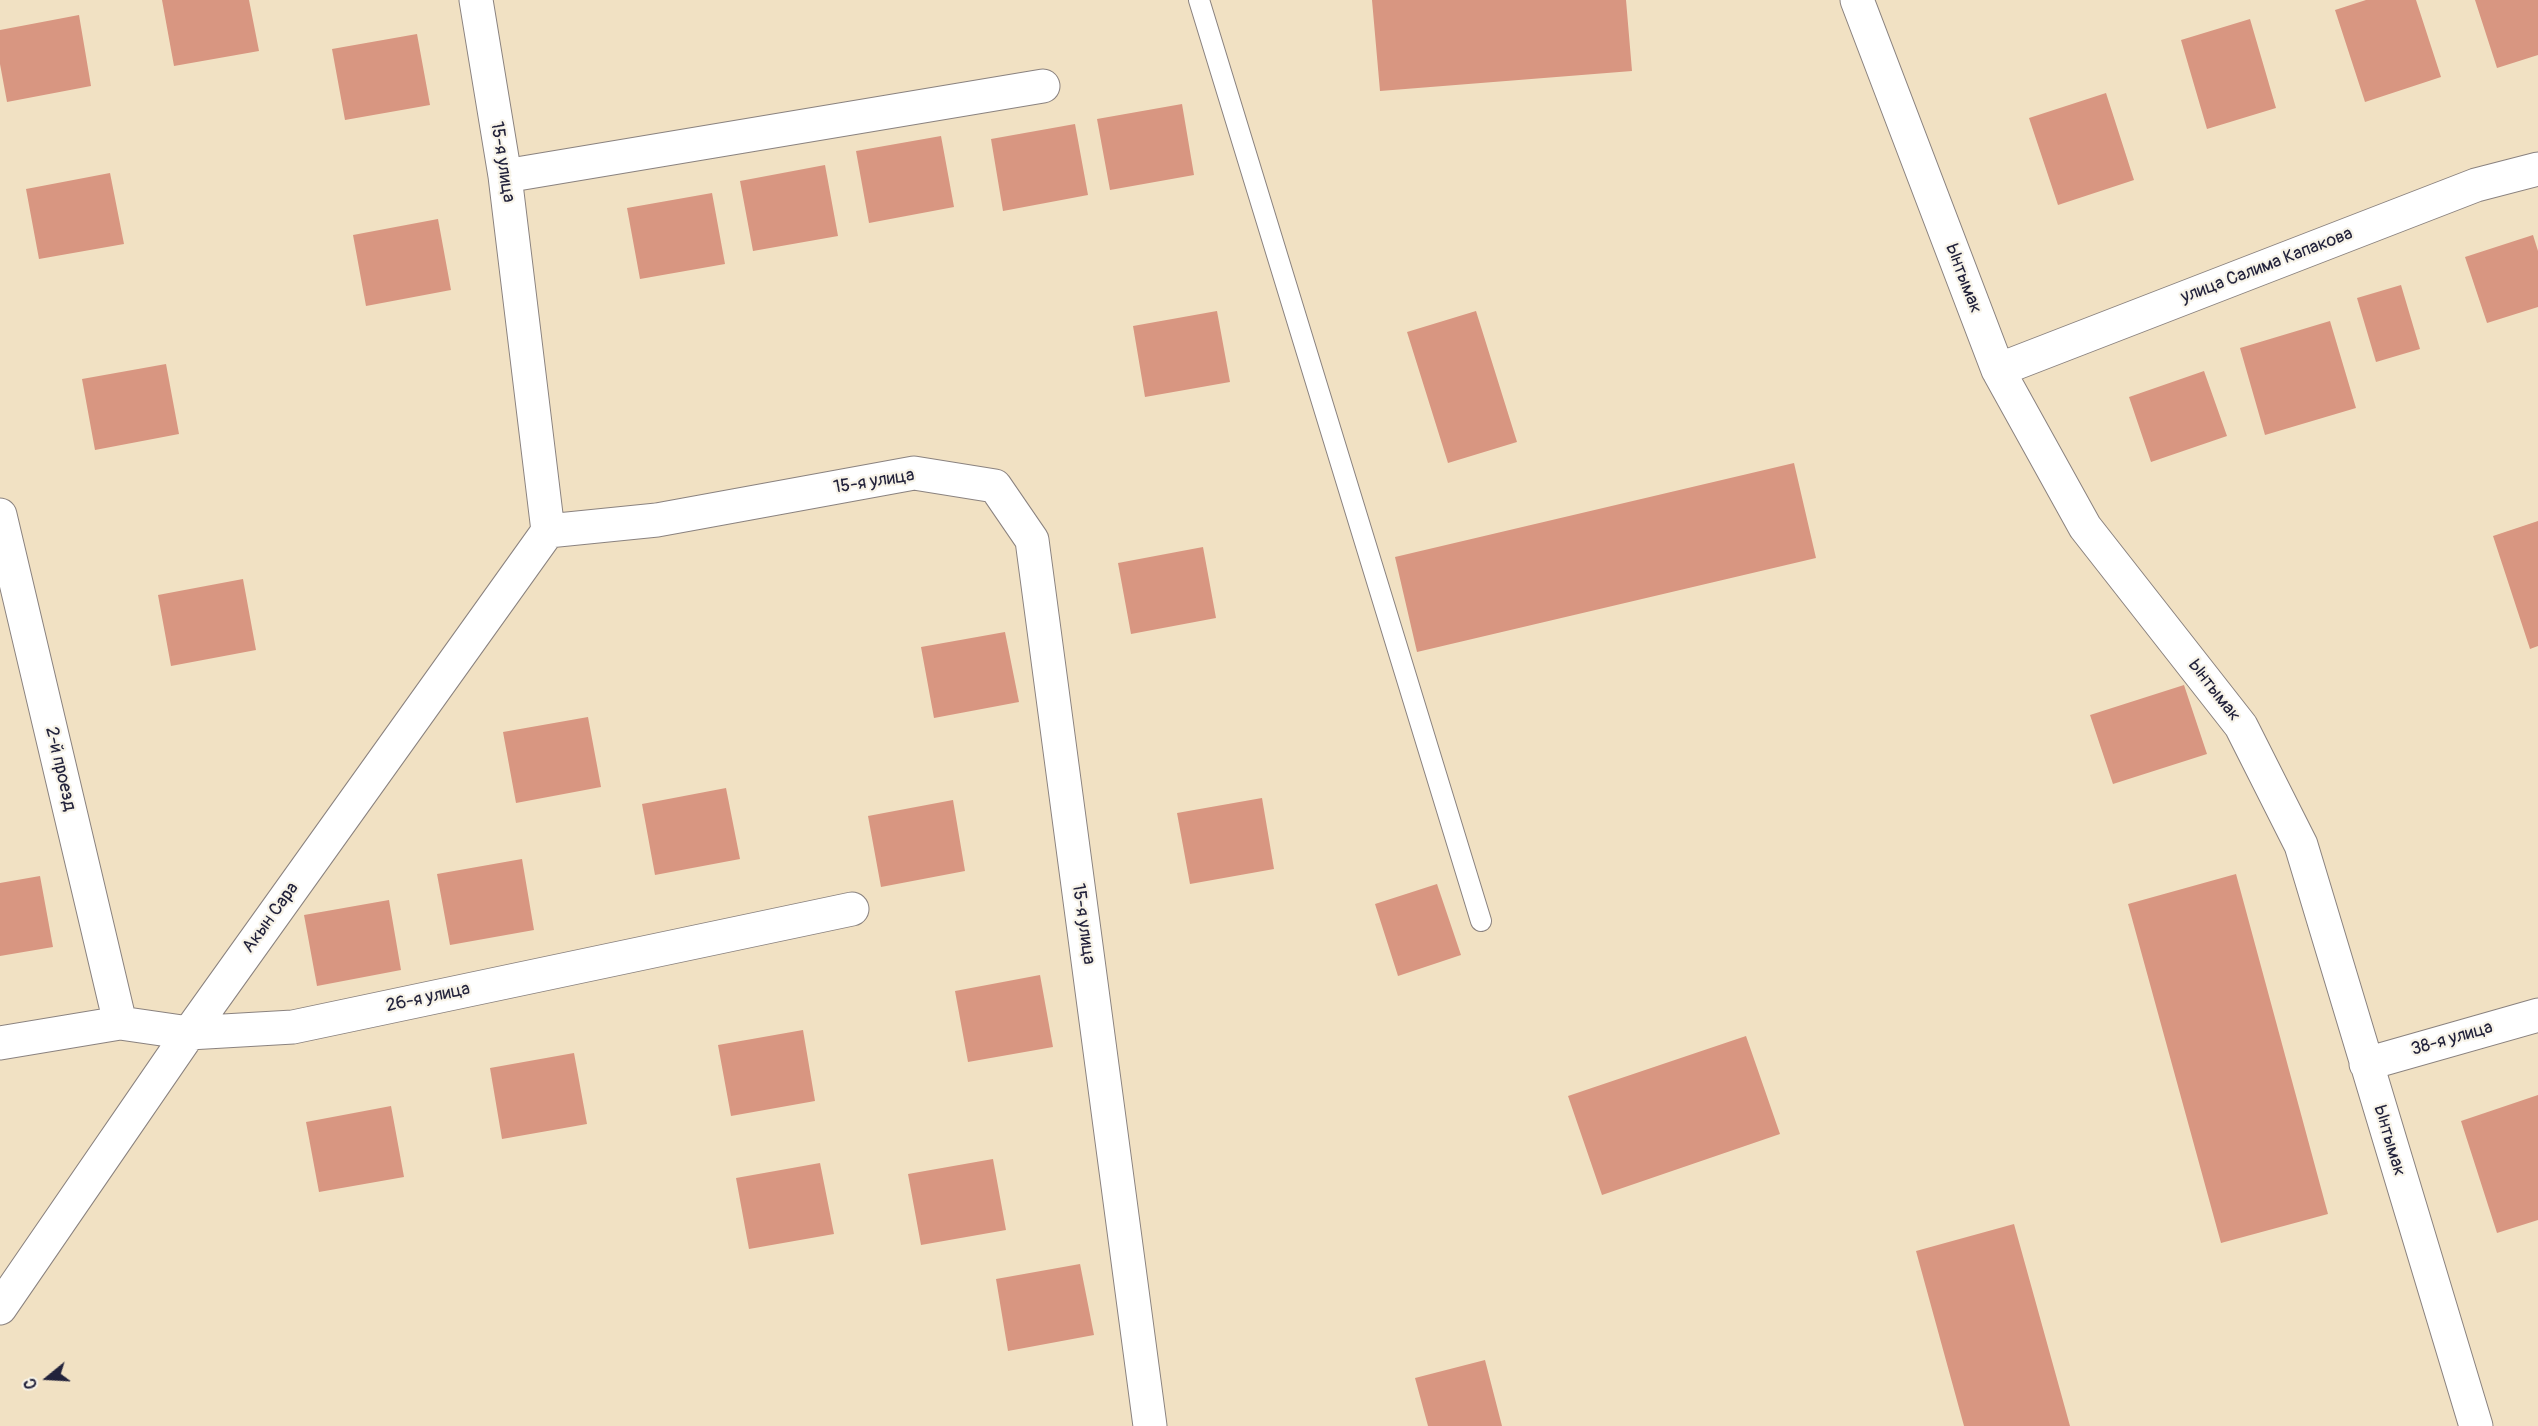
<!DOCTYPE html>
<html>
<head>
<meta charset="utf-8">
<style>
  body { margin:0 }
  #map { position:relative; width:2538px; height:1426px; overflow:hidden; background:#f1e1c3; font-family:Pangolin,sans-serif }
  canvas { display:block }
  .north { position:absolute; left:18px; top:1348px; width:60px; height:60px; -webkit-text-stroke:4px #f7f3e8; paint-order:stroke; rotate:252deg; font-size:16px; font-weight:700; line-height:24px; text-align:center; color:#22223b }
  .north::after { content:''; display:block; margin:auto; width:21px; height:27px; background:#22223b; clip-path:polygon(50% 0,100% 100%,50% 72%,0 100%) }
</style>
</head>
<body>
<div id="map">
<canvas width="2538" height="1426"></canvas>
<div class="north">С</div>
</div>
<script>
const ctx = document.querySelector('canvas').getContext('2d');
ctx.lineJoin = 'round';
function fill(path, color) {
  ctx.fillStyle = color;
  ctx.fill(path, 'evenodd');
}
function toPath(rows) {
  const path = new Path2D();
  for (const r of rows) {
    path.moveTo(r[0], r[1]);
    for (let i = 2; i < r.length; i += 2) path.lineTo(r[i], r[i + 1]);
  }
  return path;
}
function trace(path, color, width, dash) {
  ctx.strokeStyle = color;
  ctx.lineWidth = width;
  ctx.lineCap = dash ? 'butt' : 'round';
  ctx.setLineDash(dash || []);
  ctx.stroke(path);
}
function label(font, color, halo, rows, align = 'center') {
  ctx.font = font + ' Pangolin,sans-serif';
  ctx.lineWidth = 4.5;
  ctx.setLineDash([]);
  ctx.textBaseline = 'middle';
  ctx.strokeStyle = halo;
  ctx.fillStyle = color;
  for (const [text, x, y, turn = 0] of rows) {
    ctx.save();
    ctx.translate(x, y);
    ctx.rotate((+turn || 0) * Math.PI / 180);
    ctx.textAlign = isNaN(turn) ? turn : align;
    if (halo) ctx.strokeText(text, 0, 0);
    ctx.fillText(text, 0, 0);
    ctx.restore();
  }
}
const building = toPath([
  [162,0,249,0,259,51,174,66],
  [1372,0,1626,0,1632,71,1380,91],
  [2366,0,2416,0,2441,77,2365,102,2335,10],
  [2475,0,2538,0,2538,55,2497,68],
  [79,15,91,86,7,102,0,64,0,30],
  [2250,19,2276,108,2207,129,2181,40],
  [417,34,430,105,345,120,332,49],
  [2106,93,2134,180,2058,205,2029,118],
  [1182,104,1194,175,1110,190,1097,119],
  [1075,124,1088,195,1003,211,991,139],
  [941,136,954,207,869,223,856,151],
  [825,165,838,236,753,251,740,181],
  [110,173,124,244,39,259,26,189],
  [712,193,725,264,640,279,627,208],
  [438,219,451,290,366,306,353,235],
  [2533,235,2538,251,2538,307,2487,323,2465,257],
  [2401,285,2420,349,2376,362,2357,298],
  [1217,311,1230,382,1145,397,1133,326],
  [1476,311,1517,442,1448,463,1407,332],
  [2330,321,2356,408,2265,435,2240,348],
  [166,364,179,434,95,450,82,379],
  [2204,371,2227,436,2151,462,2129,397],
  [1794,463,1816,558,1417,652,1395,557],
  [2538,521,2538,646,2530,649,2493,536],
  [1203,547,1216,618,1131,634,1118,563],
  [243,579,256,650,171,666,158,595],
  [1005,632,1019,702,934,718,921,647],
  [2184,685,2207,754,2113,784,2090,715],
  [588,717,601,787,516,803,503,732],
  [726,788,740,859,655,875,642,804],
  [1262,798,1274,869,1190,884,1177,813],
  [953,800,965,871,881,887,868,816],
  [522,859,534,930,450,945,437,874],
  [2236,874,2328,1214,2221,1243,2128,904],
  [40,876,53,947,0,956,0,883],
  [1437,884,1461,955,1398,976,1375,904],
  [389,900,401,970,317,986,304,915],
  [1040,975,1053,1047,968,1062,955,991],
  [803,1030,815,1101,731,1116,718,1045],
  [1746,1036,1780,1134,1602,1195,1568,1096],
  [574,1053,587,1124,502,1139,490,1068],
  [2538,1095,2538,1220,2497,1233,2461,1121],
  [391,1106,404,1177,319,1192,306,1122],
  [993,1159,1006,1230,921,1245,908,1174],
  [820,1163,834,1234,749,1249,736,1178],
  [2014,1224,2070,1426,1964,1426,1916,1251],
  [1080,1264,1094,1335,1008,1351,996,1279],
  [1485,1360,1502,1426,1428,1426,1415,1378]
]);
const service = toPath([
  [1199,0,1481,921]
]);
const minor = toPath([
  [476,0,505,176,548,531,657,520,914,473,995,486,1032,540,1150,1426],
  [1857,0,1998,370,2085,527,2241,726,2301,845,2476,1426],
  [505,176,1043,86],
  [1998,370,2476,185,2538,169],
  [0,515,120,1023],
  [0,1043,120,1023,189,1033,293,1027,852,909],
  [2366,1064,2538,1015],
  [0,1308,189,1033,548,531]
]);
const streetNames = [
  ["15-я улица",502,162,81],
  ["улица Салима Капакова",2267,266,-21],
  ["Ынтымак",1963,279,69],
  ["15-я улица",874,482,-9],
  ["Ынтымак",2214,691,52],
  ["2-й проезд",60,769,77],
  ["Акын Сара",271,918,-54],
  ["15-я улица",1083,924,82],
  ["26-я улица",428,998,-12],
  ["38-я улица",2452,1039,-16],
  ["Ынтымак",2389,1141,73]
];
fill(building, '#d89681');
trace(service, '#8a827f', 22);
trace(minor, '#8a827f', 35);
trace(service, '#fff', 20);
trace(minor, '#fff', 33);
label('18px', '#22223b', '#f7f3e8', streetNames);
</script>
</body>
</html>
